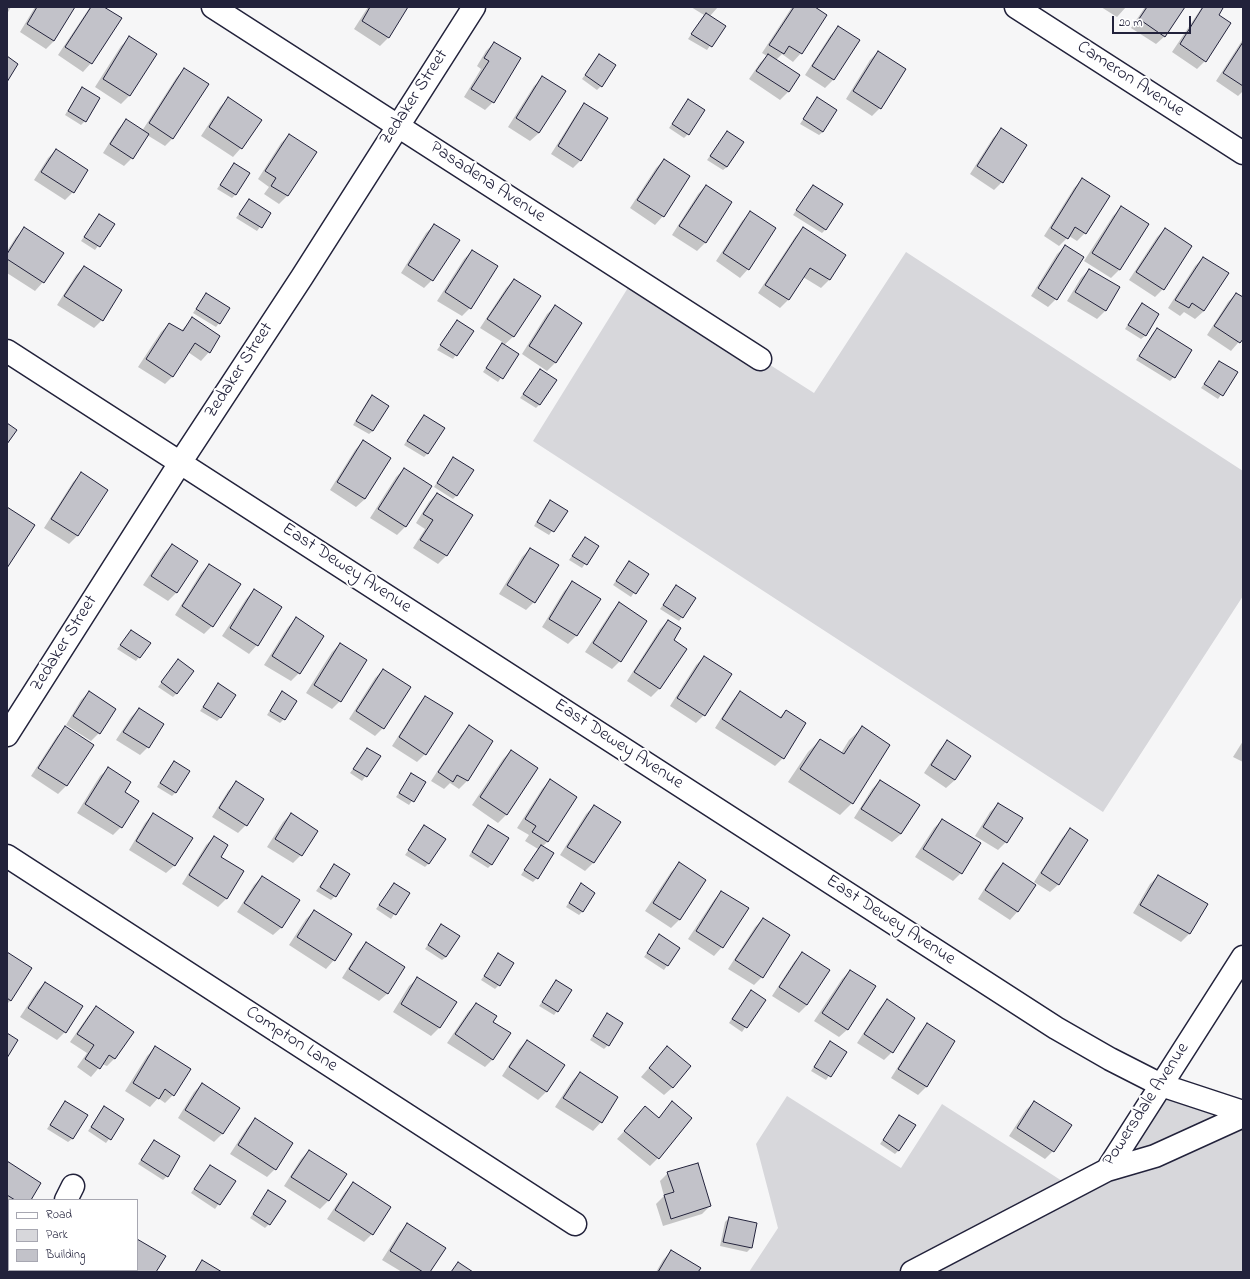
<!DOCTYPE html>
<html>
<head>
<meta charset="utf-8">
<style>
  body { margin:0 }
  #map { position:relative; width:1250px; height:1279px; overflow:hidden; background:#f6f6f7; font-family:"Indie Flower",sans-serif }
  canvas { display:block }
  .frame { position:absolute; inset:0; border:8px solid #22223b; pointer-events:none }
  .legend { position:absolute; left:8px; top:1199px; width:130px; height:72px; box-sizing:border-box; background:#fff; border:1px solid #a7a7b1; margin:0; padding:5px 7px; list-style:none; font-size:12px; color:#22223b }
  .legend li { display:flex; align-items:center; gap:8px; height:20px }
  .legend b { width:20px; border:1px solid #a7a7b1 }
  .scale { position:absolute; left:1112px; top:16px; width:79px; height:18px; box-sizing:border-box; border:2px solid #22223b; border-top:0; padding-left:5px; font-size:12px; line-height:14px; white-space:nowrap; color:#22223b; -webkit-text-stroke:3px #fff; paint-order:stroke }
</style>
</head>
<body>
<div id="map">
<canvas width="1250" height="1279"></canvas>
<div class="frame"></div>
<ul class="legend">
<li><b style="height:5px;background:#fff"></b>Road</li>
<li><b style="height:11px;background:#d7d7db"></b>Park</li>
<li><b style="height:11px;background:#c2c2c9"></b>Building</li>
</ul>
<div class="scale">20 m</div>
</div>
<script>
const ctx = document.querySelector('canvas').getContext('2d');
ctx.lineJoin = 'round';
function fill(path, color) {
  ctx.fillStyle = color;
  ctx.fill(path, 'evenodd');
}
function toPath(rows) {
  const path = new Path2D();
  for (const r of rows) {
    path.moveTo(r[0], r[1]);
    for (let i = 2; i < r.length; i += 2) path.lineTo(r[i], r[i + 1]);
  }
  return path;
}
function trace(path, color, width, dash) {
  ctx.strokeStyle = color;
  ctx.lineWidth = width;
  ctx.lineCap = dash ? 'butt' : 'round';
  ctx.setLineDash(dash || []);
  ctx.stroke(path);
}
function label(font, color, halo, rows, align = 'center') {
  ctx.font = font + ' "Indie Flower",sans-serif';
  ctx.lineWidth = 4;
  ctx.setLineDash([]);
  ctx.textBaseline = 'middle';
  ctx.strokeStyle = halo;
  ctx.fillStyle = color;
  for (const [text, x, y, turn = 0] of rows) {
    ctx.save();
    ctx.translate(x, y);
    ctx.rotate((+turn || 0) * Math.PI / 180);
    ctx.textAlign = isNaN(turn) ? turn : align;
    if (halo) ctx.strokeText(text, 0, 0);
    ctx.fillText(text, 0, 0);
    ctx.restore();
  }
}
const green = toPath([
  [906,252,1243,471,1243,596,1103,812,533,441,634,278,814,393],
  [1161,1085,1243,1112,1243,1272,749,1272,778,1228,756,1144,787,1096,901,1168,942,1104,1073,1188,1107,1170]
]);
const shadow = toPath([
  [7,7,11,7,7,14],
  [35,7,74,7,54,41,46,49,20,32],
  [90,7,103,7,91,63,83,72,58,55],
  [368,7,407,7,388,38,380,46,354,29],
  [691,7,718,7,710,16,724,26,707,50,688,39,704,15],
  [792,7,813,7,826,15,801,53,793,62,782,54,776,60,799,75,788,92,780,100,749,79,760,63,767,56,762,53],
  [1101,7,1126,7,1117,17],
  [1145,7,1184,7,1165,36,1156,44,1131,28],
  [1202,7,1219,7,1205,61,1197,69,1172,52],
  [838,27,858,40,833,80,825,88,805,75,830,36],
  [130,37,129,96,121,104,95,87,121,46],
  [1243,39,1243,91,1238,96,1216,81],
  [494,43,520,59,493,102,485,110,464,97,481,69,477,66,486,51],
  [878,52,880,108,872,116,846,99,870,60],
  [599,55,601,86,597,90,582,79],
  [184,69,173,138,165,146,147,135,132,158,124,166,103,153,118,129,126,121,142,131,176,78],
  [543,78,539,133,530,141,508,127,534,86],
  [82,89,85,121,81,125,65,115,79,92],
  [228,99,241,148,233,157,201,136,220,107],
  [688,100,688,134,684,138,669,128],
  [814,103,823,132,819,135,800,124],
  [585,104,581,160,573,168,551,154,577,113],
  [1001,130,1002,182,994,190,970,174,993,138],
  [727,132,727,167,723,170,707,160],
  [289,135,315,152,287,196,279,204,264,194,269,187,258,179,281,143],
  [56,150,73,192,65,200,34,180,48,158],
  [664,160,689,176,663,216,655,225,630,208,656,168],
  [234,164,235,195,232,198,217,189],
  [1082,180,1085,233,1077,241,1069,236,1059,246,1044,236,1074,188],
  [706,186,731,202,705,243,697,251,672,235,698,194],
  [813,186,826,229,822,233,793,215],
  [249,200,270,213,257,231,236,218],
  [1121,208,1147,225,1119,270,1111,278,1084,261,1113,216],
  [750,213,748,269,740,278,716,261,742,221],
  [96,219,114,224,95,250,81,241],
  [434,225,432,280,424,288,401,273,426,233],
  [803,228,845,256,829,280,821,288,803,277,788,300,780,308,758,293,795,237],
  [25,229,62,253,43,282,35,291,7,273,7,251,16,237],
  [1165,229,1163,289,1155,297,1129,280,1157,237],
  [1066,246,1056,299,1048,307,1031,296,1057,254],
  [472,251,470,308,462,316,437,301,464,259],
  [1203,258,1228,274,1204,311,1195,319,1184,312,1180,316,1168,308,1195,266],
  [84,267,102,320,94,328,57,305,76,275],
  [1089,270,1119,288,1105,311,1097,319,1067,301,1081,278],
  [514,280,514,336,504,345,518,354,498,382,483,372,499,348,504,343,480,328,506,288],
  [206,294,219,323,216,327,193,313],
  [1236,294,1243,299,1243,337,1231,351,1207,335,1228,302],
  [1142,304,1158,314,1145,336,1141,339,1125,329,1138,308],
  [556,306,581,323,555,363,547,371,522,354,547,314],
  [192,319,219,336,209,352,201,361,188,352,173,376,165,384,138,367,161,332,169,324,181,331],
  [457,321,472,332,453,359,437,350],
  [1157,330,1190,350,1174,377,1170,381,1136,360,1153,333],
  [1219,362,1236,373,1218,399,1201,388],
  [540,370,540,404,536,408,520,398],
  [372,396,373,431,369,434,353,425,368,400],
  [424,416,427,454,424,457,404,445,420,420],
  [363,441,390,458,365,499,356,507,330,490,355,450],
  [453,458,457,495,453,499,434,487],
  [404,469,430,486,405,527,397,535,370,518,396,477],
  [81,474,107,490,77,536,69,544,44,528,73,482],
  [437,494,471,516,446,556,438,564,413,548,425,529,416,523,429,502],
  [550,501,567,511,549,535,534,526,546,505],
  [585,538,598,546,582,568,569,560],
  [172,545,197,561,176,593,168,601,143,585,164,553],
  [530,549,534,602,526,610,499,594,522,557],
  [629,562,647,574,631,597,613,585],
  [209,565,212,626,204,634,175,615,201,573],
  [573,582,599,599,576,636,568,644,542,627,564,591],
  [676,586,682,617,679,621,660,609],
  [254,590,281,607,257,645,249,654,222,636,246,599],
  [619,604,620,661,612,669,585,652,611,612],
  [296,619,299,673,291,681,264,665,288,627],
  [668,621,672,640,685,649,659,689,651,697,627,681,660,629],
  [131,631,139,657,136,661,117,649],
  [340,644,340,701,332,709,306,693,332,652],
  [704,657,704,715,696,723,670,706,696,665],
  [178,661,177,693,173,697,158,687],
  [383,670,383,728,375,736,349,719,375,678],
  [218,684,220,718,217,721,200,711],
  [89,692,99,733,91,741,66,725,81,700],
  [740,692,779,718,786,711,783,758,775,766,715,728,732,701],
  [279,696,284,719,280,723,267,715],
  [426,697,425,754,417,762,392,746,418,705],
  [139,709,148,747,140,755,116,740,131,717],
  [469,727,467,781,459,789,450,783,444,789,431,781,461,735],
  [65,728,67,785,58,794,31,776,57,736],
  [862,728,852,803,840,815,788,782,808,752,820,740,841,753,849,740],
  [1243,741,1243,762,1233,757],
  [947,742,969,756,955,780,946,788,924,773,939,750],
  [368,749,380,756,362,781,350,773],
  [511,751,537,768,506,815,498,823,472,805,503,759],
  [174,762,175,793,172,796,157,787,170,766],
  [109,768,124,792,121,827,113,835,77,813,100,776],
  [411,775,425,783,409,805,396,797],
  [550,781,576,797,547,842,542,847,537,878,533,882,521,875,538,849,525,841,529,835,517,828,542,789],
  [880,781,919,806,901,834,892,842,854,818,872,789],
  [236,783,262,799,246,825,238,833,212,817,228,791],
  [998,804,1006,842,998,850,975,836,990,812],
  [594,806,619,822,593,863,585,871,560,855,586,814],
  [153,814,175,865,166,873,129,850,145,823],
  [291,814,301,855,293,863,267,847,283,822],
  [942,820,961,873,953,881,915,857,934,828],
  [425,826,429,863,425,867,405,855],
  [488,827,492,864,488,868,469,856,484,830],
  [1070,829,1059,884,1050,892,1034,882,1062,838],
  [214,837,220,857,226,899,218,907,182,884,206,845],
  [679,864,705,880,679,920,671,928,645,911,671,872],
  [1003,864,1018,911,1010,920,978,899,995,872],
  [334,866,335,896,331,900,316,891],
  [1158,876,1207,904,1189,934,1181,942,1133,913,1150,884],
  [262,877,282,927,273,935,237,912,254,885],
  [394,884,408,893,391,919,376,909],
  [581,885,582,912,579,915,566,907,577,889],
  [722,892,747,908,722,947,714,956,688,939,714,900],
  [314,911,334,960,326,969,289,945,306,919],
  [763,919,762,977,754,985,728,969,755,927],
  [441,925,446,957,442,960,425,949],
  [659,936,679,948,664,970,644,957],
  [366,943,388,993,379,1001,342,978,358,952],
  [7,954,10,1001,7,1004],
  [499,954,499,985,495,989,481,980],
  [802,954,807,1005,799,1013,772,996,794,962],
  [850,971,848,1029,839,1037,814,1021,842,979],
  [418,978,455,1003,439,1028,431,1036,393,1012,409,986],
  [557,981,557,1011,554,1015,539,1006],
  [45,983,65,1032,57,1040,20,1017,37,991],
  [751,991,764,1000,742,1032,729,1023,747,995],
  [887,1001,892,1052,884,1060,857,1043,879,1009],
  [476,1004,492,1022,493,1059,485,1067,447,1043,468,1012],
  [96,1008,115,1058,107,1066,102,1064,91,1077,77,1067,87,1053,70,1042,88,1016],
  [607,1014,608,1045,604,1049,590,1040],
  [927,1025,954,1042,926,1087,918,1095,891,1078,919,1033],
  [527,1041,563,1065,546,1092,538,1100,502,1076,519,1049],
  [830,1042,845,1052,826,1080,811,1071],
  [667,1047,673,1087,664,1095,641,1077],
  [155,1048,173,1095,165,1103,158,1098,150,1107,125,1091,147,1056],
  [580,1073,617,1097,601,1122,593,1131,555,1107,572,1081],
  [202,1084,239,1108,222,1134,214,1142,178,1118,194,1092],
  [65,1102,86,1115,72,1139,68,1142,47,1129],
  [1034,1102,1053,1151,1045,1159,1009,1136,1026,1110],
  [672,1103,658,1158,650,1166,617,1139,645,1108,658,1119],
  [101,1112,123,1120,106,1143,88,1131],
  [899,1116,899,1150,895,1154,880,1144],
  [255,1119,275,1169,267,1177,230,1154,247,1128],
  [154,1141,167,1176,163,1180,138,1164],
  [309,1151,346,1174,328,1201,320,1209,284,1186,301,1159],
  [7,1162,30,1200,9,1200,9,1209,7,1208],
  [210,1166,234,1182,215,1209,191,1193],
  [668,1173,710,1206,702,1214,663,1226,656,1204,664,1196,660,1181],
  [353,1183,372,1234,364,1242,327,1219,345,1192],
  [269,1191,269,1224,265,1228,250,1218],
  [729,1218,751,1248,747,1252,720,1246,725,1222],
  [407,1225,429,1272,402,1272,382,1260,399,1233],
  [137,1240,155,1272,110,1272,107,1270,137,1270],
  [671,1251,697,1272,656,1272,663,1260]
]);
const building = toPath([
  [37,7,75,7,54,41,27,24,37,7],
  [91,7,104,7,122,18,92,64,65,47,91,7],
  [370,7,408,7,389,38,362,21,370,7],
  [794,7,815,7,827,15,802,54,789,46,784,54,769,45,794,7],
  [1147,7,1185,7,1165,37,1139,19,1147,7],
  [1203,7,1221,7,1223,8,1219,15,1231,23,1206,62,1180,44,1203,7],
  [706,13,726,26,712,47,691,34,706,13],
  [838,26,860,40,834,80,812,66,838,26],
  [129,36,157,54,130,96,103,79,129,36],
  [494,42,521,58,494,103,471,89,489,61,484,58,494,42],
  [1243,42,1243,86,1223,73,1243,42],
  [878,51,906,69,881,109,853,91,878,51],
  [599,54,616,65,602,87,585,75,599,54],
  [768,54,800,75,789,92,756,71,768,54],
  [7,56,18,64,7,82,7,56],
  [184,68,209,84,173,139,149,123,184,68],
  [542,76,566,91,539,133,516,118,542,76],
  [82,87,100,98,86,122,68,111,82,87],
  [228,97,262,120,242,149,209,127,228,97],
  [817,97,837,110,823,132,803,119,817,97],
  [688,99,705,110,689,135,672,124,688,99],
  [584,103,608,118,581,161,558,146,584,103],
  [126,119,149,134,133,159,110,144,126,119],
  [1001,128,1027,145,1003,183,977,166,1001,128],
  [727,131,744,142,727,167,710,156,727,131],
  [289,134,317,152,288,196,271,186,276,178,265,171,289,134],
  [56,149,88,170,74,193,41,172,56,149],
  [664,159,690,176,664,217,637,200,664,159],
  [234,163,250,173,236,195,220,185,234,163],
  [1082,178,1110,196,1086,234,1075,227,1068,239,1051,228,1082,178],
  [706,185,732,202,706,243,679,226,706,185],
  [813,185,843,204,826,230,796,210,813,185],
  [249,199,271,213,262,228,239,214,249,199],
  [1121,206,1149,224,1120,270,1092,253,1121,206],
  [750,211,776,228,749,270,723,253,750,211],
  [99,214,115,224,100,247,84,237,99,214],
  [434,224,460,240,433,281,408,265,434,224],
  [24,227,64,253,44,283,7,259,7,254,24,227],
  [803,227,846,255,830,280,810,268,789,300,765,285,803,227],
  [1165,228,1192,246,1164,290,1136,272,1165,228],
  [1065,245,1084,257,1057,300,1038,288,1065,245],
  [472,250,498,266,471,309,445,292,472,250],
  [1203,257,1229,273,1204,311,1192,303,1189,308,1175,300,1203,257],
  [84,266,122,290,103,321,64,296,84,266],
  [1089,269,1120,287,1106,311,1075,292,1089,269],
  [514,279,541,296,514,337,487,319,514,279],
  [206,293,230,308,220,324,196,309,206,293],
  [1236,293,1243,297,1243,339,1240,343,1214,326,1236,293],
  [1142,303,1159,314,1146,336,1128,325,1142,303],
  [555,305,582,323,556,363,529,346,555,305],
  [192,317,220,336,210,353,195,343,173,377,146,359,169,323,183,331,192,317],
  [457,320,474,331,457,356,440,345,457,320],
  [1157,328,1192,350,1175,378,1139,356,1157,328],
  [502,343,519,354,503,379,486,368,502,343],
  [1219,361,1238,372,1223,396,1204,384,1219,361],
  [540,369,557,380,540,405,523,394,540,369],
  [372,395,389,406,373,431,356,421,372,395],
  [424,415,445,428,428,454,407,441,424,415],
  [7,423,17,430,7,444,7,423],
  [363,440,391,458,365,499,337,482,363,440],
  [453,457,474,470,457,496,437,483,453,457],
  [404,468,432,486,406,527,378,509,404,468],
  [81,472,108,490,78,536,51,519,81,472],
  [437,493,473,515,447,556,420,540,433,520,423,514,437,493],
  [550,500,568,511,554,532,537,522,550,500],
  [7,507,35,525,7,568,7,507],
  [585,537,599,546,587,565,572,556,585,537],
  [172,544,198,561,177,593,151,576,172,544],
  [530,548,559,565,535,603,507,585,530,548],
  [629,561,649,574,636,594,616,581,629,561],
  [209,564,241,584,213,627,182,606,209,564],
  [572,581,601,599,577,636,549,619,572,581],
  [676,585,696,598,683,618,663,605,676,585],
  [254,589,282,607,258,646,230,628,254,589],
  [619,602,647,621,621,662,593,643,619,602],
  [296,617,324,636,300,674,272,656,296,617],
  [668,620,681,628,674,640,687,649,660,689,634,672,668,620],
  [131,630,151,643,140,658,120,645,131,630],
  [340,643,367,660,341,702,314,685,340,643],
  [704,656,732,674,705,716,677,698,704,656],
  [178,659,194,671,177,694,161,682,178,659],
  [383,669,411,687,384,729,356,711,383,669],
  [218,683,236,695,221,718,203,707,218,683],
  [89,691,116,709,100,734,73,716,89,691],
  [282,691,297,701,285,720,270,711,282,691],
  [740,691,781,718,786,710,806,723,784,759,722,719,740,691],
  [425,696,453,713,426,755,399,737,425,696],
  [139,708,164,724,149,748,123,732,139,708],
  [469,725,493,741,468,781,457,775,453,782,438,772,469,725],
  [65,726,94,745,67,786,38,768,65,726],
  [862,726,890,745,853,804,800,769,820,739,844,754,862,726],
  [947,740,971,756,955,780,931,765,947,740],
  [367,748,381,756,367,777,353,769,367,748],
  [511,750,538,768,507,815,480,797,511,750],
  [174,761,190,771,176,793,160,783,174,761],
  [108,767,131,782,125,792,139,801,122,828,85,804,108,767],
  [411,773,426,782,414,802,399,793,411,773],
  [550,779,577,797,548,842,532,832,536,826,525,819,550,779],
  [880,780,920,805,901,834,861,809,880,780],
  [236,781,264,799,247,826,219,808,236,781],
  [998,803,1023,818,1007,843,983,827,998,803],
  [594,805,621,822,594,863,567,847,594,805],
  [153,813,193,838,175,866,136,841,153,813],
  [291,813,318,831,302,856,275,839,291,813],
  [942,819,981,843,962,874,923,849,942,819],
  [424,825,446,839,429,864,408,850,424,825],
  [488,825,509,838,492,865,472,852,488,825],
  [1070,828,1088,840,1059,885,1041,873,1070,828],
  [214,836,228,845,221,857,244,871,227,899,189,875,214,836],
  [541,845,554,853,538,879,524,870,541,845],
  [679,862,706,880,680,920,653,903,679,862],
  [1003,863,1036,885,1018,912,985,890,1003,863],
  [334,864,350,874,336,897,320,887,334,864],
  [1158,875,1208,904,1190,934,1140,905,1158,875],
  [262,876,300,900,282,928,244,903,262,876],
  [394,883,410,893,396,915,379,905,394,883],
  [581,883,595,893,583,912,569,903,581,883],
  [721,891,749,908,723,948,696,931,721,891],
  [314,910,352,934,335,961,297,937,314,910],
  [763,918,790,935,763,978,735,960,763,918],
  [441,924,460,936,446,957,428,945,441,924],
  [659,934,680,948,668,966,647,953,659,934],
  [366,942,405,967,388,994,349,969,366,942],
  [7,952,32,968,11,1001,7,998,7,952],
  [802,952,830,970,807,1005,779,987,802,952],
  [498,953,514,963,500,986,484,976,498,953],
  [850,970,876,986,848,1030,822,1013,850,970],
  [417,977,457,1002,440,1028,401,1004,417,977],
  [556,980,572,990,558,1012,542,1002,556,980],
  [45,982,83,1006,66,1033,28,1008,45,982],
  [751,990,766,1000,747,1028,732,1019,751,990],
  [887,999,915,1018,893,1053,864,1034,887,999],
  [476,1003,497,1016,493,1022,511,1033,493,1060,455,1034,476,1003],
  [96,1006,134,1032,115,1059,109,1055,100,1069,85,1059,94,1045,77,1034,96,1006],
  [607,1013,623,1023,609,1046,593,1036,607,1013],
  [927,1023,955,1041,927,1087,898,1069,927,1023],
  [7,1033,18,1040,7,1058,7,1033],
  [527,1040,565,1065,547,1092,509,1067,527,1040],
  [830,1041,847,1052,831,1077,814,1067,830,1041],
  [155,1046,191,1069,174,1096,165,1089,159,1099,133,1083,155,1046],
  [667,1046,691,1066,673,1088,649,1068,667,1046],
  [580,1072,618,1097,602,1123,563,1098,580,1072],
  [202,1083,240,1108,223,1134,185,1110,202,1083],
  [65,1101,88,1115,73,1139,50,1125,65,1101],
  [672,1101,692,1118,659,1159,624,1131,645,1106,659,1118,672,1101],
  [1034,1101,1072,1125,1054,1152,1017,1128,1034,1101],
  [104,1106,124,1119,111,1140,91,1127,104,1106],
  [899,1115,916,1125,899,1151,883,1140,899,1115],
  [255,1118,293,1143,276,1170,238,1145,255,1118],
  [154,1140,180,1156,168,1177,141,1160,154,1140],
  [309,1150,347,1174,329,1201,291,1177,309,1150],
  [7,1161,41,1183,31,1200,15,1200,7,1195,7,1161],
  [698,1163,711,1206,671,1219,664,1195,674,1192,667,1172,698,1163],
  [210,1165,236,1181,220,1205,194,1189,210,1165],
  [353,1182,391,1207,373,1235,335,1210,353,1182],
  [268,1190,286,1201,270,1225,253,1214,268,1190],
  [729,1217,757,1223,752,1248,723,1242,729,1217],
  [407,1223,446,1248,430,1272,423,1272,390,1251,407,1223],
  [137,1239,166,1256,156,1272,132,1272,128,1270,137,1270,137,1239],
  [671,1250,701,1268,698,1272,658,1272,671,1250],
  [202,1260,222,1272,195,1272,202,1260],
  [458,1262,473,1272,451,1272,458,1262]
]);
const minor = toPath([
  [213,7,760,359],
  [1016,7,1243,153],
  [7,351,1056,1028,1110,1059,1161,1085,1243,1112],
  [7,735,180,463,302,277,474,7],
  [7,856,575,1224],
  [1107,1170,1155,1156,1243,1116],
  [66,1200,73,1186],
  [29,1272,30,1270],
  [912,1272,1107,1170,1243,957]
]);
const streetNames = [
  ["Cameron Avenue",1130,80,33],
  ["Zedaker Street",415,98,-57],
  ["Pasadena Avenue",487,183,33],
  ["Zedaker Street",240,371,-57],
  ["East Dewey Avenue",346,569,33],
  ["Zedaker Street",65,644,-58],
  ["East Dewey Avenue",618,745,33],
  ["East Dewey Avenue",890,921,33],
  ["Compton Lane",291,1040,33],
  ["Powersdale Avenue",1147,1105,-57]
];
fill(green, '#d7d7db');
fill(shadow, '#0003');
fill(building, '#c2c2c9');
trace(building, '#22223b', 1);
trace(minor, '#22223b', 25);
trace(minor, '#fff', 22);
label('18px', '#22223b', '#fff', streetNames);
</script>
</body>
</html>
